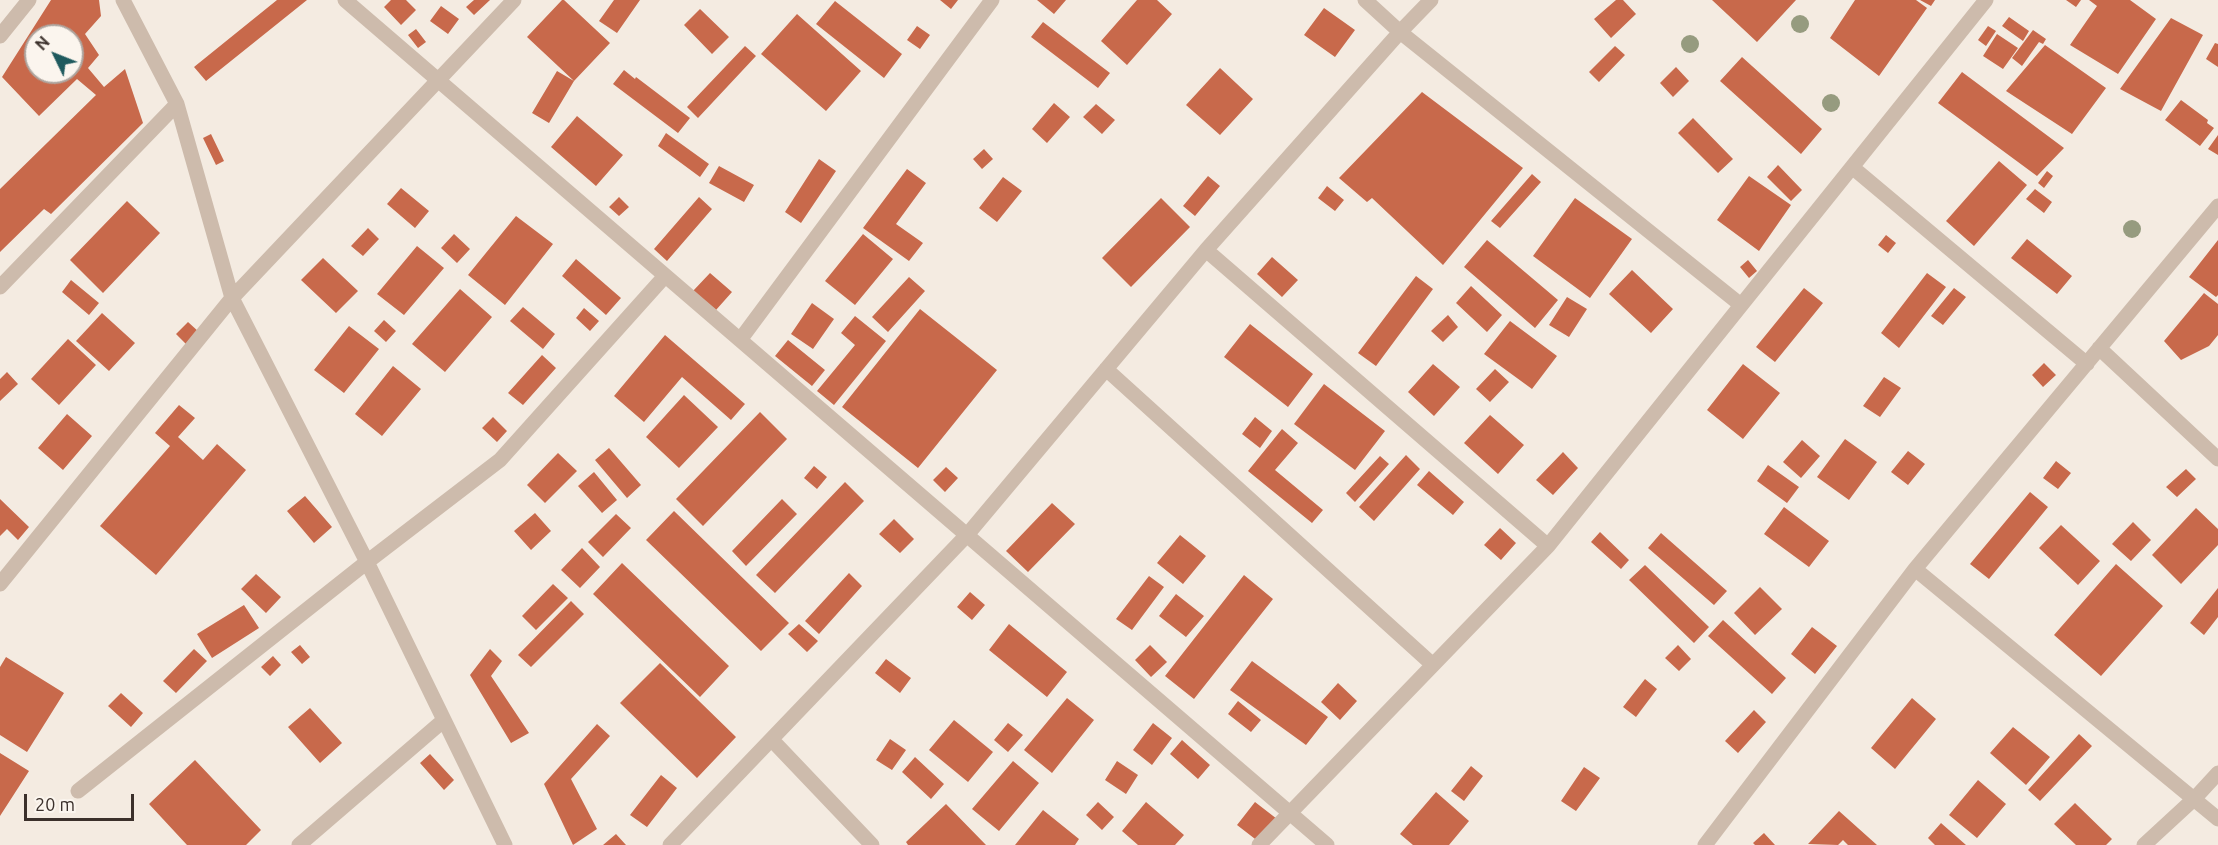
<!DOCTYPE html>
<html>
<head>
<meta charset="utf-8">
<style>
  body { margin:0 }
  #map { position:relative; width:2218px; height:845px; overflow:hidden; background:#f4ebe1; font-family:Ubuntu,sans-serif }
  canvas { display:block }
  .north { position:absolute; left:24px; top:24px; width:60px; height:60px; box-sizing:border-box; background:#fbf5ee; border:2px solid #aea6a0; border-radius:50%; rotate:313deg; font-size:16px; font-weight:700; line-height:24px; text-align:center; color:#3b302b }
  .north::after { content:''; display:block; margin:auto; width:21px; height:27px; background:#1f5a5e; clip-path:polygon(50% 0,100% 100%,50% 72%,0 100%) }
  .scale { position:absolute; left:24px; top:794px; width:110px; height:27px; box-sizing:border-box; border:3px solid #3b302b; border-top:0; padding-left:8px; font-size:18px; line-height:21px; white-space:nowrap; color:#3b302b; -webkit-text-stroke:4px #fbf5ee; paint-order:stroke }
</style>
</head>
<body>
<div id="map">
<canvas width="2218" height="845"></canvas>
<div class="north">N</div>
<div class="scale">20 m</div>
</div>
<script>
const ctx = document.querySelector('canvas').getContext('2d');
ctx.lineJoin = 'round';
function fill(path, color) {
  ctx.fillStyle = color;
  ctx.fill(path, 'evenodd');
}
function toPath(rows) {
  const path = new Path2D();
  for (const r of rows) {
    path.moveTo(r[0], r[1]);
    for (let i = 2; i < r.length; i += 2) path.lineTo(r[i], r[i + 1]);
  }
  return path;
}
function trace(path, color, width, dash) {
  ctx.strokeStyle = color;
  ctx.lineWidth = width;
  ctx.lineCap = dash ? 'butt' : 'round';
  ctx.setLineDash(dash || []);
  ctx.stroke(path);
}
const building = toPath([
  [51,0,99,0,101,16,85,34,99,55,88,68,104,87,125,69,143,123,51,214,44,209,0,252,0,189,96,95,77,79,39,116,2,77],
  [36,36,72,36,72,72,36,72],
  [277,0,307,0,206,81,194,67],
  [391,0,406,0,416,10,401,25,384,7],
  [474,0,490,0,474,15,466,7],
  [562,0,564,0,610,43,574,81,549,123,532,113,557,71,574,81,527,37],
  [614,0,640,0,617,33,599,21],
  [940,0,958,0,951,9],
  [1037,0,1066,0,1054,14],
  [1137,0,1157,0,1172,14,1127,65,1101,41],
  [1616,0,1623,0,1636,14,1611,38,1594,19],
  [1712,0,1796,0,1757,42],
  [1855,0,1916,0,1927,8,1879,76,1830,38],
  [1920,0,1935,0,1931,6],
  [2066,0,2081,0,2076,7],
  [2089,0,2130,0,2156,19,2118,74,2070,45,2097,6],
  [835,1,902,54,884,78,816,24],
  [441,6,459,19,448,34,430,21],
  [1324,8,1355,30,1335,57,1304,35],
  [700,9,729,37,712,54,684,25],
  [797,14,861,71,826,111,761,54],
  [2009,17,2029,31,2023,41,2002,26],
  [2171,18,2203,35,2161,111,2120,89],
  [1043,22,1110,73,1098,88,1031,37],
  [917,26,930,35,920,49,907,40],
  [1988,26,1996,31,1986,46,1978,40],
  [416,29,426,42,418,48,408,35],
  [2033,30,2046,39,2043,44,2039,42,2022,66,2012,58],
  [1997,34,2018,48,2003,69,1983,56],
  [2215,43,2218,44,2218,67,2206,59],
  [2045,45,2106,88,2072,134,2006,91],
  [745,46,756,56,698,118,687,107],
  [1615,46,1625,55,1599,82,1589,72],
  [1742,57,1822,129,1801,154,1720,81],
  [1676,67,1689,81,1673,97,1660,83],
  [1220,68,1253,99,1220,135,1186,105],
  [624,70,635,79,636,77,690,118,678,133,613,84],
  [1962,72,2064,148,2037,176,1938,103],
  [1422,92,1523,168,1443,265,1372,198,1367,202,1339,178],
  [2181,100,2208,120,2207,123,2214,128,2200,146,2165,120],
  [1054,103,1070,117,1047,143,1032,129],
  [1096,104,1115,120,1102,134,1083,117],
  [577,116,623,155,596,186,551,147],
  [1693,118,1733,159,1718,173,1678,133],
  [666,133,709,164,700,177,658,146],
  [211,134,224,161,216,165,203,138],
  [2218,135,2218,155,2208,149],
  [984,149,993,159,982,169,973,159],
  [819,159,836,171,801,223,785,212],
  [1999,161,2027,185,1974,246,1946,221],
  [1778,165,1802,190,1791,201,1767,177],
  [719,166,754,185,744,202,709,183],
  [907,169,926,183,896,224,923,243,909,261,863,228],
  [2047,171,2053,176,2044,188,2038,183],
  [1532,174,1541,182,1500,228,1491,221],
  [1208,176,1220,186,1195,216,1183,206],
  [1749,176,1791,205,1759,251,1717,220],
  [1003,177,1022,191,997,222,979,208],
  [1327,186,1344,200,1335,211,1318,198],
  [401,188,429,211,415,228,387,204],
  [2035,189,2052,202,2044,213,2026,199],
  [619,197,629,207,619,216,609,207],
  [699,197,712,209,667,261,654,249],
  [1161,198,1190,227,1131,287,1102,258],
  [1575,198,1632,239,1590,298,1533,256],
  [127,201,160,233,103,293,70,260],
  [516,216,553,244,505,305,468,275],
  [368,228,379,239,363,256,351,246],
  [454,234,470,249,457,263,441,248],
  [863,234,893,259,855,305,825,281],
  [1886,235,1896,243,1888,253,1878,245],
  [2027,239,2072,276,2057,294,2011,258],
  [1487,240,1558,300,1535,328,1464,267],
  [2218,240,2218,295,2216,297,2189,277],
  [417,246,444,268,404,315,377,294],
  [1272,257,1298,280,1282,297,1257,274],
  [323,258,358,291,336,313,301,280],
  [576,259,621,298,606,315,562,276],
  [1748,260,1757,271,1749,278,1740,267],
  [1632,270,1673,309,1651,333,1609,294],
  [710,273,732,292,716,310,693,291],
  [1927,273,1946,287,1899,348,1881,333],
  [1416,276,1433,289,1376,366,1358,353],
  [909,277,925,291,888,332,872,317],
  [71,280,99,303,89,315,62,292],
  [1471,286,1502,315,1487,332,1456,303],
  [1804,288,1823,303,1775,362,1756,347],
  [1954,288,1966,297,1943,325,1931,316],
  [460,289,492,317,445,372,412,344],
  [2204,293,2218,304,2218,335,2209,346,2181,360,2164,341],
  [1567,297,1587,309,1569,337,1549,325],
  [812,303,834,319,813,349,791,334],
  [523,307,555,334,543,349,510,321],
  [584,308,599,321,590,331,576,318],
  [920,309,997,370,918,468,842,407],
  [102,313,135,343,109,371,76,341],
  [1448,315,1458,327,1443,342,1431,331],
  [855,316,886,341,834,405,817,391,855,345,841,333],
  [384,320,396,331,386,342,374,331],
  [1510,321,1557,356,1532,389,1484,354],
  [188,322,199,332,187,345,176,334],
  [1250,324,1313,374,1288,407,1224,357],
  [349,326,379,349,344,393,314,370],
  [665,335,745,404,731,420,682,377,644,422,614,396],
  [68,339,96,365,59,405,31,379],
  [788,340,825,370,812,386,775,356],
  [542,355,556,368,523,405,508,393],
  [2044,363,2056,375,2043,387,2032,375],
  [1433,364,1460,387,1434,416,1408,392],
  [1743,364,1780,393,1743,439,1707,410],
  [393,366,421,389,382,436,355,414],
  [1495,369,1509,382,1490,402,1476,389],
  [7,372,18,384,0,401,0,379],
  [1884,377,1901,388,1880,417,1863,406],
  [1324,384,1385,431,1355,470,1294,424],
  [684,395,718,427,679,468,646,437],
  [179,405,195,418,178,437,203,460,217,444,246,470,156,575,100,526,170,446,155,433],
  [760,412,787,439,703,526,676,499],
  [67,414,92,436,63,470,38,448],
  [1490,415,1524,445,1498,474,1464,443],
  [493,417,507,431,497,442,482,428],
  [1255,417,1272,431,1260,448,1242,434],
  [1282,429,1298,443,1275,470,1323,510,1312,523,1248,471],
  [1845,439,1877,462,1849,500,1817,477],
  [1802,440,1820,456,1801,478,1783,462],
  [609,448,641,485,627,498,595,460],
  [1908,451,1925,464,1908,485,1891,472],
  [1563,452,1578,468,1553,495,1536,480],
  [558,453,577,471,545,503,527,485],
  [1406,455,1420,469,1374,521,1359,507],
  [1380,456,1389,464,1355,502,1346,493],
  [2056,461,2071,473,2058,489,2043,478],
  [1768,465,1799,487,1787,503,1757,481],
  [814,466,827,477,817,489,804,478],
  [946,467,958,478,945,492,933,480],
  [2186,469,2196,479,2177,497,2166,487],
  [1429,471,1464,502,1453,515,1417,485],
  [594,472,617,500,602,513,578,486],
  [845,482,864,501,775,593,756,575],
  [2030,492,2048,507,1989,579,1970,564],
  [305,496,332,527,314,543,287,511],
  [0,499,29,527,18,540,7,529,0,536],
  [782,499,797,514,746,566,732,551],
  [1052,503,1075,524,1028,572,1006,551],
  [1784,507,1829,541,1809,567,1764,534],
  [2196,508,2218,529,2218,545,2181,584,2152,555],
  [674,511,789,623,761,651,646,540],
  [535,513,551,531,531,550,514,531],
  [616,514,631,528,603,557,588,542],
  [894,519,914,539,900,553,879,534],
  [2133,522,2151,540,2131,561,2112,544],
  [2061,525,2100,561,2078,585,2039,548],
  [1500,528,1516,543,1501,560,1484,545],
  [1600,532,1629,560,1621,569,1591,542],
  [1661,533,1727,591,1714,605,1648,548],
  [1180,535,1206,556,1183,584,1157,563],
  [582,548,600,567,580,588,561,570],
  [622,563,729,666,700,697,593,594],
  [2116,564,2163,606,2101,676,2054,635],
  [1645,565,1709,627,1694,643,1629,580],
  [849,573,862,586,819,634,805,621],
  [256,574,281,597,266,613,241,589],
  [1244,575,1273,599,1194,699,1165,676],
  [1149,576,1164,587,1132,630,1116,619],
  [553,584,568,598,536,630,522,616],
  [1760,587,1782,609,1755,635,1734,613],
  [2218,588,2218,617,2204,635,2190,623],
  [970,592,985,605,972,620,957,607],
  [1176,594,1204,616,1186,637,1159,616],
  [571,601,584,614,531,667,518,655],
  [244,605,259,628,212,658,197,634],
  [1723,620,1786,678,1772,694,1708,636],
  [799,624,818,641,807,652,788,634],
  [1009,624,1067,672,1047,697,989,650],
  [1812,627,1837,646,1815,674,1791,654],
  [300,645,310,657,302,664,291,652],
  [1150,645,1167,662,1151,677,1135,660],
  [1678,645,1691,659,1679,671,1665,658],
  [194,649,207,661,176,693,163,681],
  [490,649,502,661,491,676,529,733,511,743,470,675],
  [273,656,281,665,270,676,261,667],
  [6,657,64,693,27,752,0,735,0,667],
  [886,659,911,678,900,693,875,673],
  [1252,661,1328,717,1306,745,1230,690],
  [660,663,736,737,697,778,620,703],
  [1645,679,1657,689,1636,717,1623,707],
  [1338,683,1357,701,1340,720,1321,702],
  [121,693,143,713,131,727,108,706],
  [1067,698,1094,720,1052,773,1024,750],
  [1912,698,1936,719,1895,769,1871,748],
  [1238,701,1261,720,1251,732,1228,714],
  [310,708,342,743,320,763,288,727],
  [1754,710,1766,722,1738,753,1725,741],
  [954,720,993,752,968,782,929,750],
  [1008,723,1023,735,1008,752,994,740],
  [1153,723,1172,738,1152,765,1133,750],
  [597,724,610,736,571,779,597,829,573,845,544,784],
  [2013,727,2050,757,2026,785,1990,753],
  [2079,734,2092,746,2040,801,2028,790],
  [890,739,906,750,892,770,876,760],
  [1182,740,1210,765,1198,779,1170,754],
  [0,753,29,771,0,816],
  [430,754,454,780,444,790,420,763],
  [915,757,944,784,931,799,902,772],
  [195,760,261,830,246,845,187,845,149,804],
  [1013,761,1039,783,999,831,972,809],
  [1117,761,1138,775,1126,794,1105,780],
  [1471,766,1483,776,1464,801,1451,791],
  [1584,767,1600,778,1576,811,1561,801],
  [661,775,677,788,647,827,630,815],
  [1978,780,2006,804,1977,838,1949,815],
  [1436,792,1469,821,1449,845,1413,845,1400,834],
  [1098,802,1114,817,1102,830,1086,815],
  [1146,802,1184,835,1175,845,1138,845,1122,831],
  [1255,802,1277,819,1259,842,1237,825],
  [2075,803,2112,839,2106,845,2076,845,2054,824],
  [946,804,986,845,908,845,906,842],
  [1043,810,1079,839,1075,845,1015,845],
  [1839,811,1877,845,1848,845,1843,840,1838,845,1808,844],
  [1941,823,1966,845,1935,845,1928,838],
  [1764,833,1775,845,1755,845,1753,843],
  [616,834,626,845,603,845]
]);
const minor = toPath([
  [123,0,177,104,232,298,367,562,505,845],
  [345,0,1327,845],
  [1365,0,1400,32,1741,305],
  [0,36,29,0],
  [1852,167,2087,364],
  [1206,250,1548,546],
  [0,287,177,104],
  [740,340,992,0],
  [2099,348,2218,459],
  [1106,369,1433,665],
  [1915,569,2218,819],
  [0,584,232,298,514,0],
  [772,740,872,845],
  [78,791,367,562,500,460,665,276],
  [299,845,444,720],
  [670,845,967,535,1206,250,1400,32,1431,0],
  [1259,845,1548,546,1986,0],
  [1705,845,1915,569,2218,206],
  [2144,845,2195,798,2218,773]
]);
const trees = [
  [1800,24],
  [1690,44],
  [1831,103],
  [2132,229]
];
fill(building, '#c8694b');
trace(minor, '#cdbbac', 15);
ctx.fillStyle = '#969b7f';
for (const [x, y] of trees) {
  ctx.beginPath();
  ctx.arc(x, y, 9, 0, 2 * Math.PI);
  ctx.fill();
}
</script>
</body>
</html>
